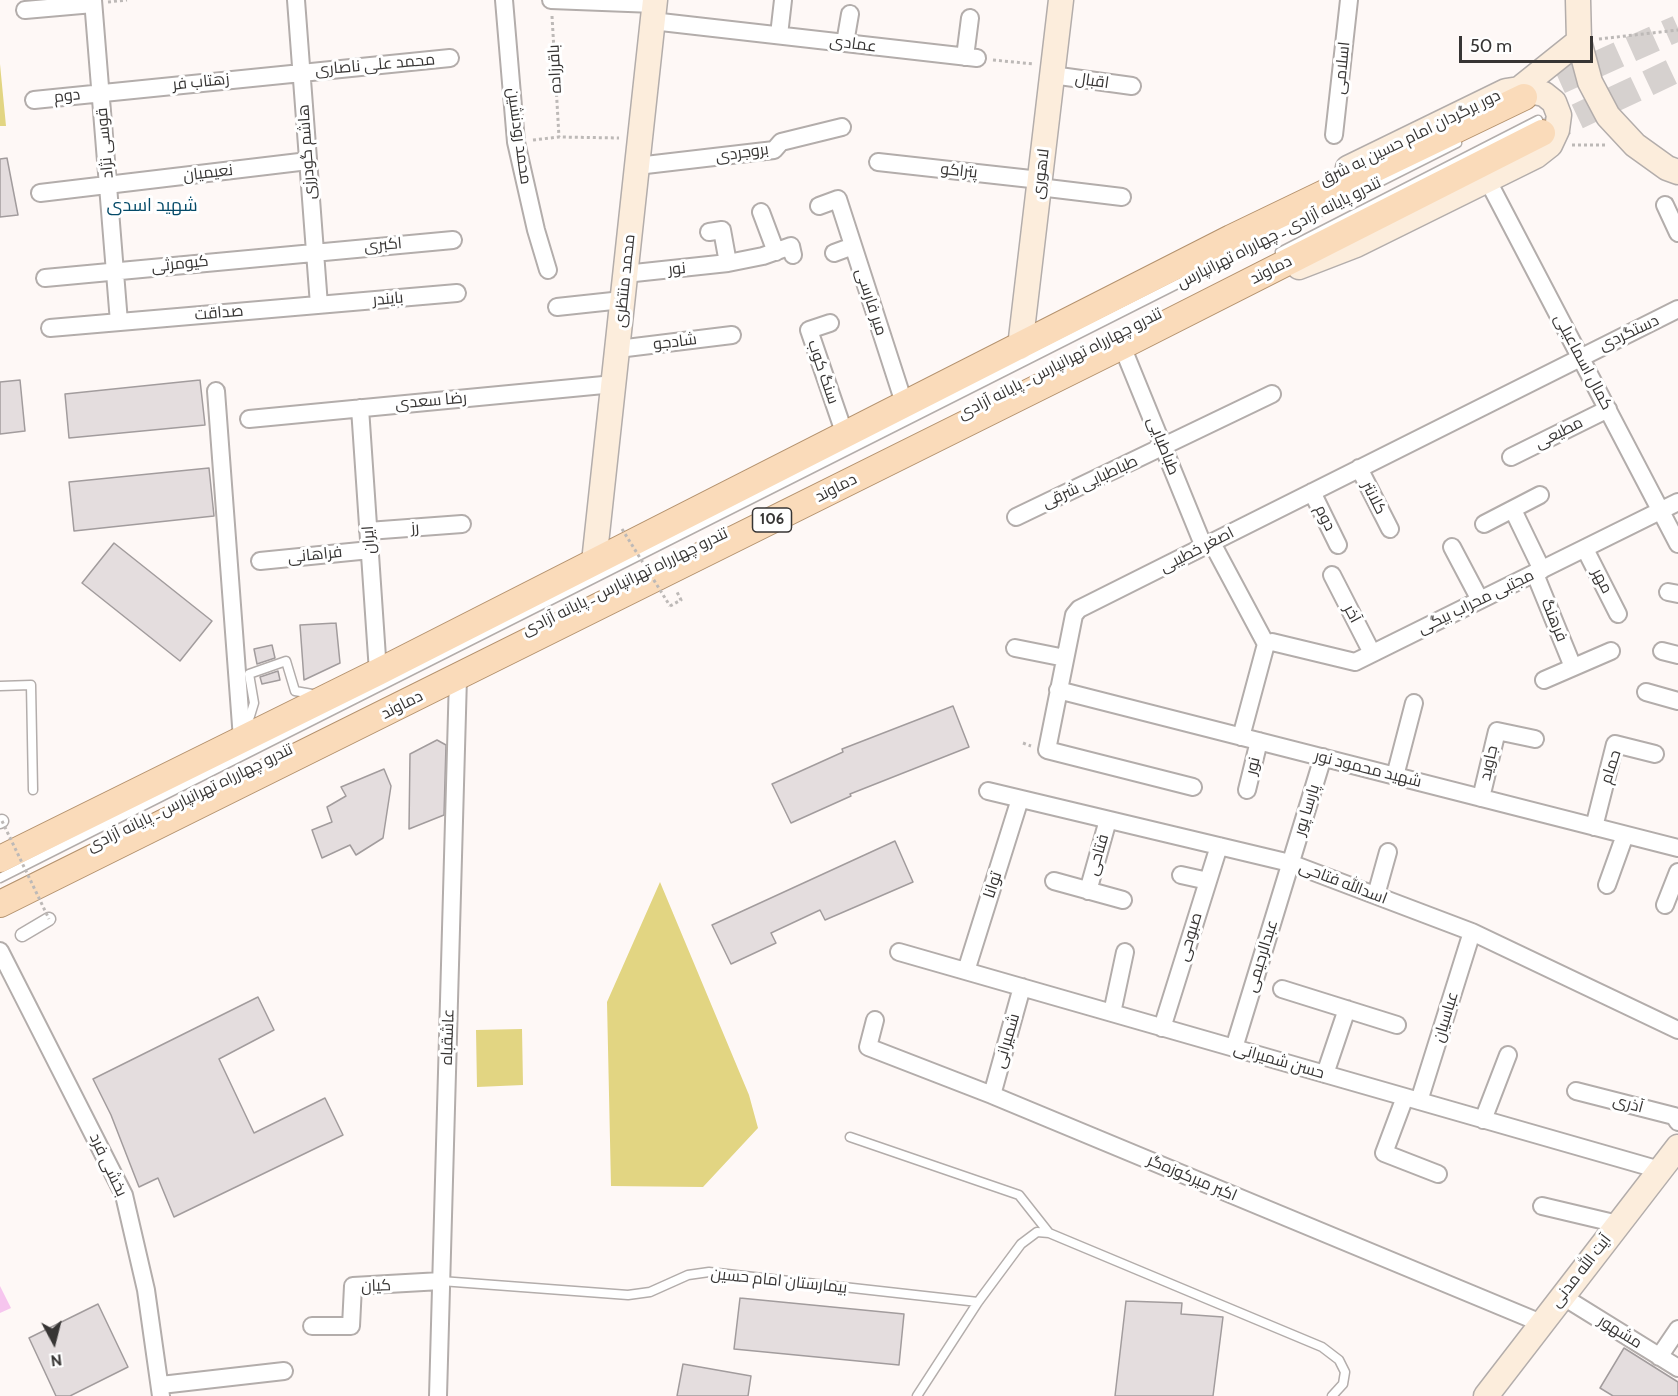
<!DOCTYPE html>
<html>
<head>
<meta charset="utf-8">
<style>
  body { margin:0 }
  #map { position:relative; width:1678px; height:1396px; overflow:hidden; background:#fef8f6; font-family:Cabin,sans-serif }
  canvas { display:block }
  .north { position:absolute; left:24px; top:1312px; width:60px; height:60px; -webkit-text-stroke:4px #fff; paint-order:stroke; rotate:173deg; font-size:16px; font-weight:700; line-height:24px; text-align:center; color:#373534 }
  .north::after { content:''; display:block; margin:auto; width:21px; height:27px; background:#373534; clip-path:polygon(50% 0,100% 100%,50% 72%,0 100%) }
  .scale { position:absolute; left:1459px; top:36px; width:134px; height:27px; box-sizing:border-box; border:3px solid #373534; border-top:0; padding-left:8px; font-size:18px; line-height:21px; white-space:nowrap; color:#373534; -webkit-text-stroke:4px #fff; paint-order:stroke }
</style>
</head>
<body>
<div id="map">
<canvas width="1678" height="1396"></canvas>
<div class="north">N</div>
<div class="scale">50 m</div>
</div>
<script>
const ctx = document.querySelector('canvas').getContext('2d');
ctx.lineJoin = 'round';
function fill(path, color) {
  ctx.fillStyle = color;
  ctx.fill(path, 'evenodd');
}
function toPath(rows) {
  const path = new Path2D();
  for (const r of rows) {
    path.moveTo(r[0], r[1]);
    for (let i = 2; i < r.length; i += 2) path.lineTo(r[i], r[i + 1]);
  }
  return path;
}
function trace(path, color, width, dash) {
  ctx.strokeStyle = color;
  ctx.lineWidth = width;
  ctx.lineCap = dash ? 'butt' : 'round';
  ctx.setLineDash(dash || []);
  ctx.stroke(path);
}
function label(font, color, halo, rows, align = 'center') {
  ctx.font = font + ' Cabin,Cairo,sans-serif';
  ctx.lineWidth = 6;
  ctx.setLineDash([]);
  ctx.textBaseline = 'middle';
  ctx.strokeStyle = halo;
  ctx.fillStyle = color;
  for (const [text, x, y, turn = 0] of rows) {
    ctx.save();
    ctx.translate(x, y);
    ctx.rotate((+turn || 0) * Math.PI / 180);
    ctx.textAlign = isNaN(turn) ? turn : align;
    if (halo) ctx.strokeText(text, 0, 0);
    ctx.fillText(text, 0, 0);
    ctx.restore();
  }
}
const green = toPath([
  [0,64,6,126,0,126],
  [660,882,749,1095,758,1128,703,1187,611,1186,607,1002],
  [522,1029,523,1085,477,1087,476,1030]
]);
const water = toPath([
  [0,1286,11,1308,0,1313]
]);
const building = toPath([
  [7,158,18,215,0,217,0,159,7,158],
  [20,380,25,431,0,434,0,382,20,380],
  [200,380,205,425,69,438,65,394,200,380],
  [209,468,214,516,74,531,69,482,209,468],
  [114,543,212,621,180,661,82,583,114,543],
  [336,623,340,663,304,680,300,625,336,623],
  [272,645,275,658,257,664,254,649,272,645],
  [278,671,280,680,262,684,260,677,278,671],
  [953,706,969,747,850,794,851,796,791,823,772,784,843,752,842,749,953,706],
  [437,740,446,745,444,815,409,829,410,754,437,740],
  [384,769,391,786,383,838,356,855,350,845,322,858,312,830,332,822,327,807,346,796,341,787,384,769],
  [895,841,913,882,825,920,820,910,771,933,776,943,731,964,712,925,895,841],
  [258,997,274,1030,219,1059,254,1133,325,1098,343,1135,174,1217,158,1178,139,1187,111,1115,93,1079,258,997],
  [740,1298,904,1314,899,1365,734,1349,740,1298],
  [1126,1301,1182,1303,1181,1314,1223,1317,1213,1396,1115,1396,1126,1301],
  [98,1304,128,1367,70,1396,56,1396,29,1338,98,1304],
  [1624,1348,1678,1382,1678,1396,1613,1396,1600,1388,1624,1348],
  [683,1364,751,1376,748,1396,677,1396,683,1364]
]);
const primaryTunnel = toPath([
  [1524,97,1678,28],
  [1542,133,1678,69]
]);
const path = toPath([
  [108,2,127,0],
  [552,16,559,137],
  [1599,39,1678,30],
  [993,60,1034,64],
  [533,140,559,137,619,138],
  [1572,145,1607,145],
  [670,606,681,600,677,592],
  [1023,743,1031,746]
]);
const service = toPath([
  [1280,252,1538,120],
  [0,686,31,685,33,790],
  [246,729,254,703,249,674,286,661,295,691,318,695],
  [0,878,1457,143],
  [850,1137,1019,1195,1049,1233],
  [441,1281,628,1295,650,1292,688,1275,709,1272,978,1302],
  [917,1396,978,1302,1021,1244,1037,1232,1049,1233,1322,1347,1339,1360,1345,1372,1343,1384,1332,1396]
]);
const pedestrian = toPath([
  [0,822,2,821],
  [22,935,49,919]
]);
const minor = toPath([
  [93,0,119,322],
  [296,0,319,305],
  [504,0,516,142,536,230,548,270],
  [551,0,654,4],
  [25,10,93,4],
  [652,21,977,58],
  [779,35,783,0],
  [845,43,850,14],
  [965,57,970,18],
  [1052,75,1132,86],
  [34,100,450,58],
  [1334,135,1349,0],
  [878,162,1040,180],
  [637,166,774,150,781,142,842,127],
  [1488,181,1678,544],
  [1039,187,1122,197],
  [40,193,308,161],
  [1665,205,1678,233],
  [819,206,838,199,905,406],
  [761,212,776,252],
  [709,232,722,230,728,263],
  [834,253,853,246],
  [625,274,728,263,763,256,791,246,793,255],
  [45,278,453,240],
  [557,307,622,300],
  [830,323,809,330,845,435],
  [50,328,457,293],
  [1122,346,1204,547],
  [618,349,732,335],
  [216,391,242,739],
  [360,408,378,672],
  [249,419,614,384],
  [1511,457,1608,409],
  [1359,468,1390,529],
  [1312,492,1338,545],
  [1513,510,1542,570],
  [1016,517,1272,394],
  [1484,524,1540,495],
  [368,531,462,524],
  [1212,543,1266,644,1241,737],
  [1452,547,1480,600],
  [1585,549,1618,614],
  [260,561,370,550],
  [1535,574,1573,667],
  [1332,575,1372,653],
  [1668,592,1678,594],
  [1266,644,1272,642,1355,662,1678,502],
  [1015,648,1065,658],
  [1662,651,1678,655],
  [1544,680,1611,651],
  [1058,690,1678,848],
  [1646,692,1678,701],
  [1395,776,1414,703],
  [1193,787,1047,750,1074,615,1079,609,1678,309],
  [1247,790,1259,741],
  [988,791,1290,863,1472,932,1678,1030],
  [1481,798,1497,731,1535,739],
  [1594,827,1615,744,1655,754],
  [1181,875,1208,881],
  [1054,881,1123,900],
  [1607,885,1625,835],
  [1088,891,1108,820],
  [1376,895,1388,852],
  [1665,905,1678,872],
  [0,951,124,1195,146,1290,161,1396],
  [899,952,1660,1170],
  [966,971,1020,799],
  [1282,989,1397,1025],
  [1112,1013,1125,952],
  [875,1020,868,1047,992,1095,1541,1323],
  [1162,1028,1219,846],
  [1234,1048,1323,757],
  [1325,1074,1347,1009],
  [1576,1091,1674,1116,1678,1122],
  [992,1095,1022,987],
  [1405,1097,1384,1153,1438,1174],
  [1419,1101,1472,932],
  [1483,1120,1508,1055],
  [1542,1206,1618,1224],
  [1562,1296,1678,1368],
  [312,1326,351,1326,353,1286,441,1281],
  [1659,1357,1678,1329],
  [161,1385,284,1371],
  [438,1396,458,677]
]);
const secondary = toPath([
  [1578,0,1579,41,1590,82,1608,116,1635,145,1667,168,1678,172],
  [1519,89,1579,41],
  [1299,267,1356,245,1536,156,1550,145,1557,130,1559,115,1554,102,1544,94,1519,89,1506,91,1348,168],
  [1020,347,1061,0],
  [594,562,655,0],
  [1486,1396,1678,1147]
]);
const primary = toPath([
  [0,859,378,672,1231,238,1524,97],
  [0,904,1122,346,1542,133]
]);
const pathBridge = toPath([
  [622,529,670,606],
  [2,821,49,919]
]);
const shields = [
  [772,520,39]
];
const shieldNames = [
  ["106",772,520]
];
const streetNames = [
  ["عمادی",853,44,7],
  ["محمد علی ناصاری",375,65,-5],
  ["اسلامی",1342,68,-84],
  ["باقرزاده",555,69,-93],
  ["اقبال",1092,81,8],
  ["زهتاب فر",201,82,-6],
  ["دوم",67,96,-7],
  ["محمد رودنشین",519,136,82],
  ["دور برگردان امام حسین به شرق",1410,138,-26],
  ["قوسی نژاد",105,143,-95],
  ["هاشم گودرزی",307,152,-94],
  ["بروجردی",742,153,-8],
  ["پتراکو",959,171,6],
  ["نعیمیان",208,173,-7],
  ["لاهوری",1041,174,-83],
  ["تندرو پایانه آزادی ـ چهارراه تهرانپارس",1279,233,-27],
  ["اکبری",383,245,-5],
  ["کیومرثی",180,264,-6],
  ["نور",677,269,-6],
  ["دماوند",1271,270,-27],
  ["محمد منتظری",625,281,-84],
  ["بایندر",388,299,-5],
  ["میر فارسی",871,302,72],
  ["صداقت",219,313,-5],
  ["دستگردی",1629,333,-25],
  ["شادجو",675,342,-7],
  ["کمال اسماعیلی",1583,362,62],
  ["تندرو چهارراه تهرانپارس ـ پایانه آزادی",1060,364,-27],
  ["سنگ کوب",823,372,71],
  ["رضا سعدی",431,401,-5],
  ["مطیعی",1559,433,-27],
  ["طباطبایی",1163,446,68],
  ["طباطبایی شرقی",1090,482,-25],
  ["دماوند",836,488,-27],
  ["کلانتر",1374,498,63],
  ["دوم",1325,518,64],
  ["رز",415,528,-4],
  ["ایران",369,540,-94],
  ["اصغر خطیبی",1197,550,-27],
  ["فراهانی",315,555,-6],
  ["مهر",1602,581,63],
  ["تندرو چهارراه تهرانپارس ـ پایانه آزادی",625,582,-26],
  ["مجتبی محراب بیگی",1476,602,-26],
  ["آخر",1352,614,62],
  ["فرهنگ",1554,620,68],
  ["دماوند",402,705,-27],
  ["جاوید",1489,763,-77],
  ["نور",1253,766,-76],
  ["حمام",1611,767,-72],
  ["شهید محمود نور",1368,769,14],
  ["تندرو چهارراه تهرانپارس ـ پایانه آزادی",190,798,-26],
  ["پارسا پور",1307,810,-73],
  ["فتاحی",1098,855,-74],
  ["اسدالله فتاحی",1343,883,21],
  ["توانا",993,885,-72],
  ["صبوحی",1190,937,-73],
  ["عبدالرحیمی",1262,956,-73],
  ["عباسیان",1446,1017,-73],
  ["عاشقباه",448,1037,-88],
  ["شمیرانی",1007,1041,-74],
  ["حسن شمیرانی",1279,1061,16],
  ["آذری",1628,1104,15],
  ["بخشی فرد",108,1165,65],
  ["اکبر میرکوزه‌گر",1192,1178,23],
  ["آیت الله مدنی",1581,1271,-52],
  ["بیمارستان امام حسین",779,1281,6],
  ["کیان",376,1286,-2],
  ["مشهور",1620,1332,32]
];
const neighbourhoodNames = [
  ["شهید اسدی",152,206]
];
fill(green, '#e2d582');
fill(water, '#f6c5ee');
fill(building, '#e4ddde');
trace(building, '#a29c9d', 1.5);
trace(primaryTunnel, '#d6d1cf', 26, [26, 13]);
trace(service, '#b3adab', 11);
trace(pedestrian, '#b3adab', 15);
trace(minor, '#b3adab', 20);
trace(secondary, '#b3adab', 27);
trace(primary, '#b3916d', 28);
trace(path, '#bdb9b7', 3, [3, 3]);
trace(service, '#fff', 8);
trace(pedestrian, '#fff', 12);
trace(minor, '#fff', 16);
trace(secondary, '#fceddc', 24);
trace(primary, '#fadbba', 26);
trace(pathBridge, '#bdb9b7', 3, [3, 3]);
for (const [x, y, w] of shields) {
  const box = new Path2D();
  box.roundRect(x - w / 2, y - 12, w, 24, 4.5);
  ctx.fillStyle = '#fff';
  ctx.fill(box);
  trace(box, '#373534', 1.5);
}
label('bold 15px', '#373534', null, shieldNames);
label('16px', '#373534', '#fff', streetNames);
label('18px', '#044a68', '#fff', neighbourhoodNames);
</script>
</body>
</html>
